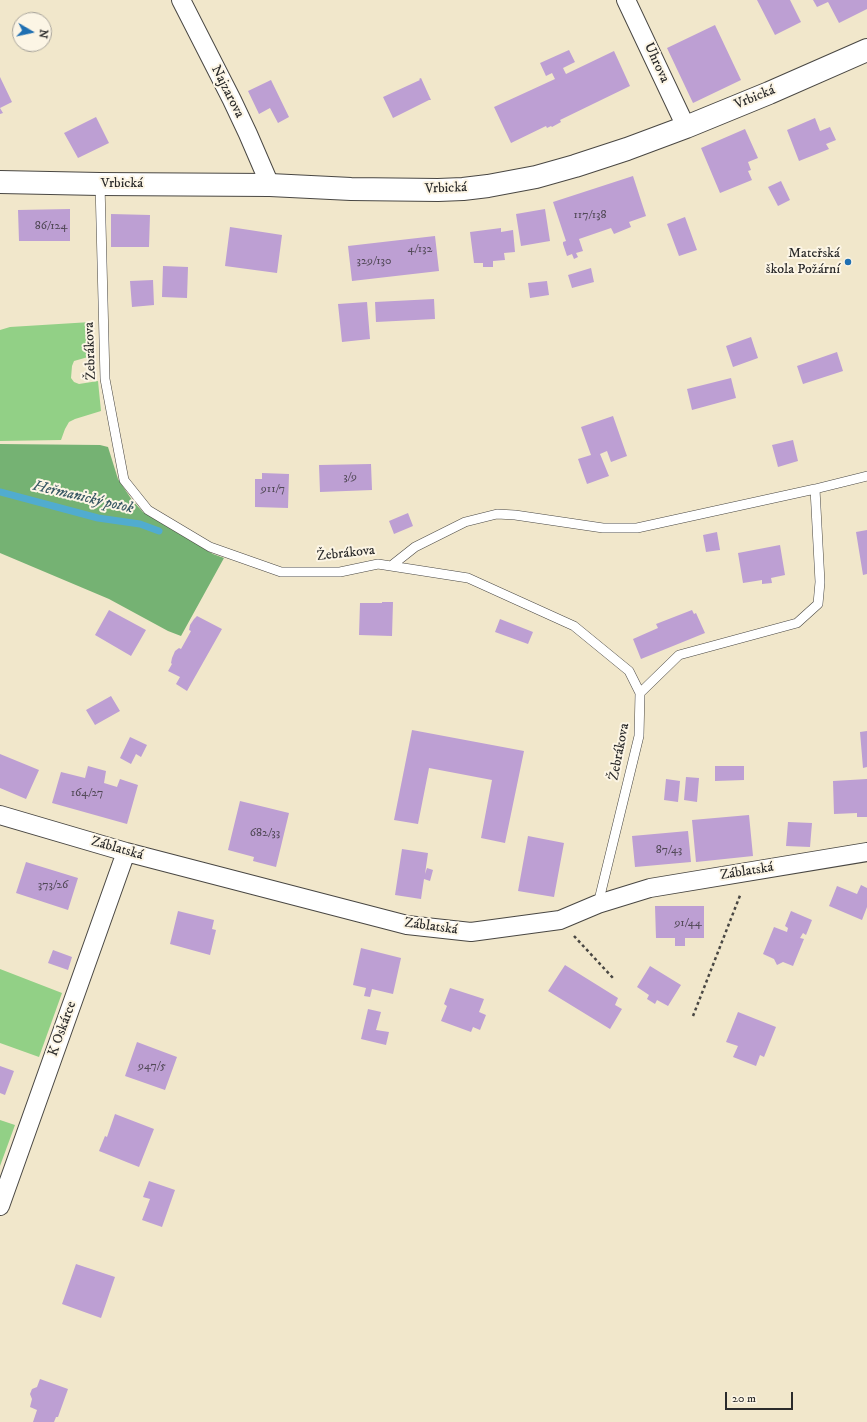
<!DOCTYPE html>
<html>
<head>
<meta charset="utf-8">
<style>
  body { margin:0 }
  #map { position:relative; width:867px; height:1422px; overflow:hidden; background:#f1e7cb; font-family:"IM FELL DW Pica",serif }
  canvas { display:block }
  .north { position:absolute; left:12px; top:12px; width:40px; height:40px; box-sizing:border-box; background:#fcf5e5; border:1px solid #a8a49b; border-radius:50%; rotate:99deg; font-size:11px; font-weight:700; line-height:16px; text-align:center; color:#2b2b2b }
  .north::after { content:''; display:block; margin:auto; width:14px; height:18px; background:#1f6fb2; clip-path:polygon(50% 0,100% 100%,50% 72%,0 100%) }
  .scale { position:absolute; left:725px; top:1392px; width:68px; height:18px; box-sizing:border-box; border:2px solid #2b2b2b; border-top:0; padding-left:5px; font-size:12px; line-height:14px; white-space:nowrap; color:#2b2b2b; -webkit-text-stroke:3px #fcf5e5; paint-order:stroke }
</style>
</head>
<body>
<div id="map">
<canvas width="867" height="1422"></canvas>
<div class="north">N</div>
<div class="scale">20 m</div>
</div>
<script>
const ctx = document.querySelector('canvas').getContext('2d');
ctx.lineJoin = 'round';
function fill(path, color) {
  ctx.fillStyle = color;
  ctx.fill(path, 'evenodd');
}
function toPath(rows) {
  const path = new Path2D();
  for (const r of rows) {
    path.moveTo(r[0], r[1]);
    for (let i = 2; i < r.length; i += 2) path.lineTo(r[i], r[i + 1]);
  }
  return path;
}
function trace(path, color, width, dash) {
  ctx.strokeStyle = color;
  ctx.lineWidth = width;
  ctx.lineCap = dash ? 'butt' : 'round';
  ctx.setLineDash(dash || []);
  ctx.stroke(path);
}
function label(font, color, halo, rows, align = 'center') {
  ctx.font = font + ' "IM FELL DW Pica",serif';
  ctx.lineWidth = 4;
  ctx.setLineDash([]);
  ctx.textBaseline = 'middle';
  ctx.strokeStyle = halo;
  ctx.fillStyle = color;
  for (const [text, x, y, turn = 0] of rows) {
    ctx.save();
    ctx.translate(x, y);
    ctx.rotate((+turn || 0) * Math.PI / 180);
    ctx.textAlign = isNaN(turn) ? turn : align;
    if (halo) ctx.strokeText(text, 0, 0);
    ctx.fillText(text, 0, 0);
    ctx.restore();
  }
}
const green = toPath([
  [91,322,95,355,74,361,72,366,71,378,74,382,79,384,98,381,101,411,75,419,69,422,65,429,61,440,0,441,0,330,10,327],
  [0,969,62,993,39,1057,0,1043],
  [0,1120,15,1125,0,1166]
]);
const forest = toPath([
  [0,444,100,445,108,447,118,479,132,500,143,512,213,554,224,558,181,636,168,631,109,599,0,553]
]);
const stream = toPath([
  [0,492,98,518,140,524,159,531]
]);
const building = toPath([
  [757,0,790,0,801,22,775,35],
  [813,0,867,0,867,9,839,23,828,2,817,7],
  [715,25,741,80,693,103,667,48],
  [569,50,575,62,563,68,566,74,614,51,630,86,560,120,561,122,552,127,551,126,547,128,546,126,511,143,494,107,555,79,552,73,546,76,540,63],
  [0,77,12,102,0,108,3,113,0,114],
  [421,78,431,100,429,100,393,118,383,97,420,80,419,79],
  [271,80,289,117,278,123,270,108,259,114,248,91],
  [96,117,109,143,78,158,64,133],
  [815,118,820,131,830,127,836,140,826,144,829,149,799,161,787,130],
  [745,129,758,158,748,162,751,170,748,171,752,180,720,193,701,148],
  [633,176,646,216,629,222,631,227,614,234,611,228,579,239,583,251,576,253,578,257,574,259,572,254,567,256,563,244,563,242,566,241,553,202],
  [781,181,790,200,778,206,768,187],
  [70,209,70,241,19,241,18,210],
  [545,209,550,241,521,246,516,214],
  [111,214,150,215,149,247,111,247],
  [685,217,697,250,679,256,667,224],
  [230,227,282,235,277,273,225,266],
  [501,228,501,232,513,230,515,252,504,253,505,260,493,261,493,267,483,267,483,263,474,263,470,232],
  [435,236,439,271,352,281,348,246],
  [163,266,188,267,187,298,162,297],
  [591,268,594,282,572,288,568,275],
  [153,280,154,305,132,307,130,281],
  [547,281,549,295,530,298,528,283],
  [434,299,435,319,376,322,375,302],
  [367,302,370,339,342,342,338,304],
  [751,337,758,358,733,367,726,346],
  [837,352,843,371,803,384,797,366],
  [731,378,736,398,692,410,687,389],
  [613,416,627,456,611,462,607,451,600,454,609,476,587,484,578,459,591,455,581,427],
  [793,440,798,461,778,467,772,445],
  [371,464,372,490,320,492,319,465],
  [262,473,289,474,288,508,255,507,255,479,262,479],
  [408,513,413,526,394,534,389,521],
  [867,530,867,574,863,575,856,532],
  [717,532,720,550,706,552,703,535],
  [780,545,785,575,771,578,772,583,762,584,762,580,743,583,738,553],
  [382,602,393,602,392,636,359,635,360,603,382,603],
  [109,610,146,630,131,656,95,635],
  [692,610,694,614,696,613,705,633,641,659,633,639,658,628,656,624],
  [197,616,222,629,187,691,176,684,180,677,168,671,172,664,171,663,172,658,175,651,179,648,181,649,191,631,189,630,190,625,194,619],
  [500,619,533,632,528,644,495,632],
  [111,696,120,711,95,725,86,710],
  [412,730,524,751,505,843,481,838,492,780,429,768,418,824,394,820],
  [867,731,867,767,863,768,860,732],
  [130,737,147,745,141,757,136,754,131,764,120,758],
  [0,754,39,770,26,799,0,788],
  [88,766,106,771,104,783,117,787,120,779,138,785,127,824,52,803,61,772,85,778],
  [715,766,744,766,744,780,715,781],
  [686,777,699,778,697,802,684,800],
  [666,779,680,781,678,802,664,800],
  [867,779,867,817,857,817,857,813,834,814,833,781],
  [240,801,289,813,276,867,253,861,254,857,228,850],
  [749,815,753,856,696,862,692,820],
  [788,822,812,823,810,847,786,846],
  [688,831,691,862,635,867,632,836],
  [528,836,564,843,554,897,518,891],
  [402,849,428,853,425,874,427,868,433,870,430,881,424,879,421,899,395,895],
  [26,862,78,878,68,910,16,893],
  [861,885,867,888,867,907,862,920,829,906,837,886,857,894],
  [655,906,704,906,704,938,685,938,685,946,675,946,675,938,656,938],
  [178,911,214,920,212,929,216,930,210,955,170,944],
  [791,911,812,920,806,935,803,933,800,938,804,939,793,966,783,962,777,965,774,959,763,954,774,927,787,932,788,928,785,926],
  [361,948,401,958,393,994,372,989,370,997,364,996,366,988,353,985],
  [53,950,72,957,68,970,48,963],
  [565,965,618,998,615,1005,622,1009,610,1029,548,991],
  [650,966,681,985,668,1006,657,1000,655,1004,647,999,649,995,637,987],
  [450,988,484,999,479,1012,486,1015,480,1030,473,1027,471,1032,441,1021,447,1006,444,1004],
  [368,1009,381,1012,376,1030,389,1032,386,1045,361,1039],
  [738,1012,776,1027,764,1057,760,1055,756,1066,733,1057,738,1046,726,1042],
  [137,1042,177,1057,165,1090,125,1076],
  [0,1066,14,1071,5,1095,0,1093],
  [115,1114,154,1129,139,1167,99,1151,105,1136,107,1137],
  [149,1181,175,1190,162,1227,142,1220,150,1199,143,1197],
  [76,1264,115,1277,101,1318,62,1304],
  [40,1379,68,1389,58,1417,56,1417,54,1422,33,1422,37,1410,30,1407,32,1399,30,1394,32,1389,37,1387]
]);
const path = toPath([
  [574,936,613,978],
  [693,1016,741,893]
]);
const service = toPath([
  [100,184,105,379,124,480,148,510,210,547,281,572,340,572,378,564,468,578,574,626,629,671,640,693,639,736,598,904],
  [391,566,415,547,465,522,497,514,515,515,603,528,637,528,815,489],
  [640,693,679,655,797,623,818,604,820,582,815,489,867,476]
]);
const minor = toPath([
  [181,0,232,100,248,134,270,185],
  [626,0,686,127],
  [0,815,126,852,407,925,471,932,560,920,598,904,650,888,867,852],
  [0,1206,126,852]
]);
const tertiary = toPath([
  [0,182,100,184,270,185,351,189,438,190,463,189,488,186,536,177,575,166,627,149,686,127,769,93,867,50]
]);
const markers = [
  [848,262,4,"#1f6fb2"]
];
const numberNames = [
  ["117/138",590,216],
  ["86/124",51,227],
  ["4/132",420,250],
  ["329/130",374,262],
  ["3/9",350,478],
  ["911/7",273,490],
  ["164/27",87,794],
  ["682/33",265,834],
  ["87/43",669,851],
  ["373/26",53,886],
  ["91/44",688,924],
  ["947/5",152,1067]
];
const streetNames = [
  ["Uhrova",656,63,65],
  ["Najzarova",227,92,63],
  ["Vrbická",755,98,-22],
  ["Vrbická",122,184],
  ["Vrbická",446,189,-2],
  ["Žebrákova",91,351,-92],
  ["Žebrákova",346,554,-6],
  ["Žebrákova",620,752,-79],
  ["Záblatská",117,849,16],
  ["Záblatská",747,872,-9],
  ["Záblatská",431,927,8],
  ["K Oskárce",63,1029,-70]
];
const poiNames = [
  ["Mateřská",840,254],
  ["škola Požární",840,270]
];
const waterNames = [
  ["Heřmanický potok",83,498,13]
];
fill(green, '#92d086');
fill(forest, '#75b273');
trace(stream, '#51accf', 7);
fill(building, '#bd9fd3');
trace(service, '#494743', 10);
trace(minor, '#494743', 20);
trace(tertiary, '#494743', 24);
trace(path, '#494743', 2.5, [3, 3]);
trace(service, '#fff', 9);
trace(minor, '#fff', 18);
trace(tertiary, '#fff', 22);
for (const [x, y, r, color] of markers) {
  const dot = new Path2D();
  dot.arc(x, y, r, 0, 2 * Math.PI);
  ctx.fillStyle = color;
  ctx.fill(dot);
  trace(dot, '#fcf5e5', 1.5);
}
label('12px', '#504855', null, numberNames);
label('14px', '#2b2b2b', '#fcf5e5', streetNames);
label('14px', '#2b2b2b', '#fcf5e5', poiNames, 'right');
label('italic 15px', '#385864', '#fcf5e5', waterNames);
</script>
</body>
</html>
